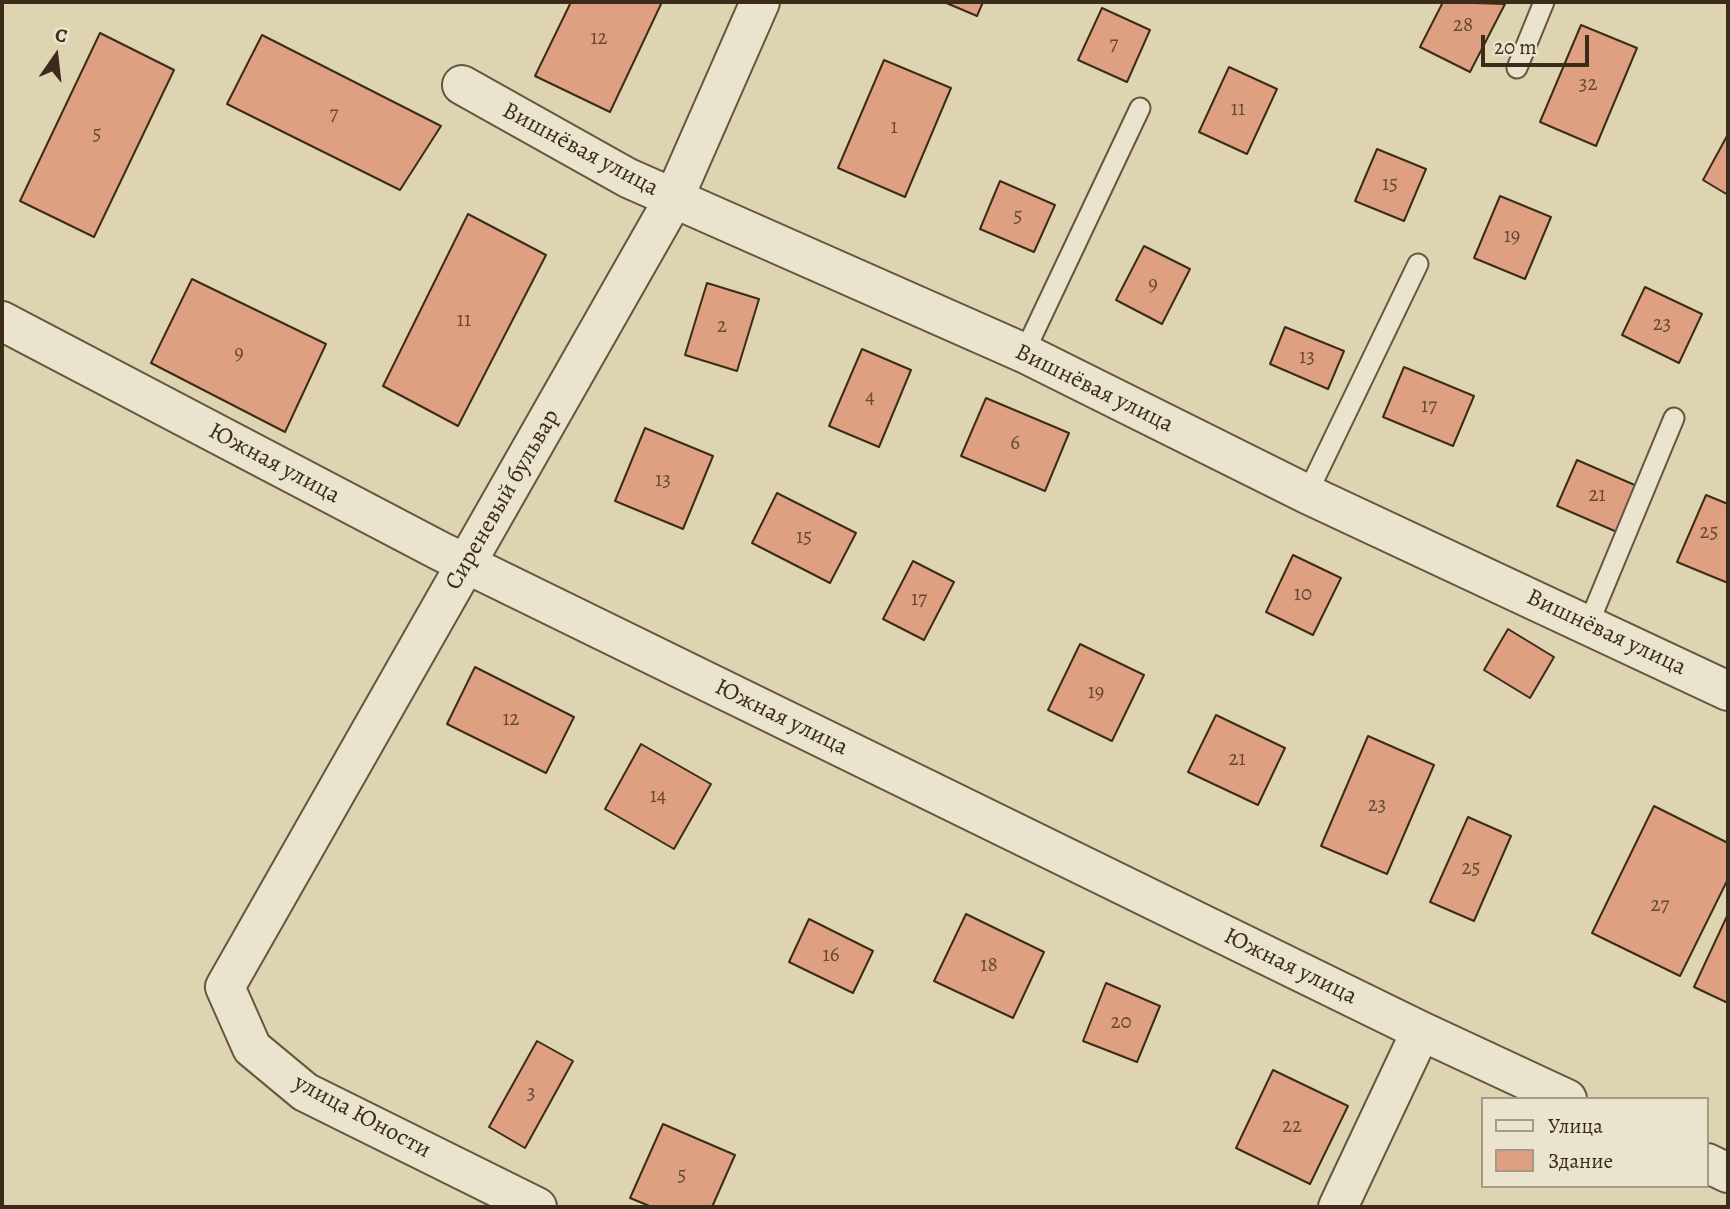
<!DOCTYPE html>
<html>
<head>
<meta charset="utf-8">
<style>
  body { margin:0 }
  #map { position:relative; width:1730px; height:1209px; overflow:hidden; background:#dfd4b2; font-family:Alegreya,serif }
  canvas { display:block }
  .frame { position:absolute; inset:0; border:4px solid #3b2c19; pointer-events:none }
  .legend { position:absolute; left:1481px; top:1097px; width:228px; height:91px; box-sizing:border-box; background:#eae3cd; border:2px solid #a49a85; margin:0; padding:9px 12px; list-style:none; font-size:21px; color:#3b2c19 }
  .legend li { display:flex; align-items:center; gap:14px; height:35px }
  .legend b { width:35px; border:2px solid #a49a85 }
  .north { position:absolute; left:21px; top:21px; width:70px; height:70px; -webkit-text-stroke:5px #eae3cd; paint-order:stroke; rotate:14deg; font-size:19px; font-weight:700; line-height:28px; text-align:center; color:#3b2c19 }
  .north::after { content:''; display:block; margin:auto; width:24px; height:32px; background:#3b2c19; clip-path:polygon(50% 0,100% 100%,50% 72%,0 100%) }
  .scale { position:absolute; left:1481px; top:35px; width:108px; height:32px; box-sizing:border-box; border:4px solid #3b2c19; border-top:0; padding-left:9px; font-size:21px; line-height:24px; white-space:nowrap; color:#3b2c19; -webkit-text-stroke:5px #eae3cd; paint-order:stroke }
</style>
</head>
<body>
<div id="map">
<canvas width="1730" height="1209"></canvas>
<div class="frame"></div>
<ul class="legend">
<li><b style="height:9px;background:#eae3cd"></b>Улица</li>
<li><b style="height:19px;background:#dea080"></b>Здание</li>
</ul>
<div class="north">С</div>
<div class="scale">20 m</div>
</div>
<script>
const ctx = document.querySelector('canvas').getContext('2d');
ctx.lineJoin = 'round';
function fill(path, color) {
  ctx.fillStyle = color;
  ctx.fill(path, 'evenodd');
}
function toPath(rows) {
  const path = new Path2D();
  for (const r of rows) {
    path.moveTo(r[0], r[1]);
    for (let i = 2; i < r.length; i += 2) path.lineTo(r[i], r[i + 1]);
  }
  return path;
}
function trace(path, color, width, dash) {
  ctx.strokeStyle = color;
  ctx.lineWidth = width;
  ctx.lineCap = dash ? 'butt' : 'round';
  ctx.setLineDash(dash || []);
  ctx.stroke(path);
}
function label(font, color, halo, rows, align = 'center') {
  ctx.font = font + ' Alegreya,serif';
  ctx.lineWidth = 5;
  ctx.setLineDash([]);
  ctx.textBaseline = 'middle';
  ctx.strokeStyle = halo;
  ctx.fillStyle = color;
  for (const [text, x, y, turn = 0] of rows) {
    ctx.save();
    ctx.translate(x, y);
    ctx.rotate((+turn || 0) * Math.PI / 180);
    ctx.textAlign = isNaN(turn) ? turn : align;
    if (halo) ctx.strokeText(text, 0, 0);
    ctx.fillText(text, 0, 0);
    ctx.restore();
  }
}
const building = toPath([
  [571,2,662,2,610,112,535,76,571,2],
  [944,2,983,2,977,16,944,2],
  [1443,2,1505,4,1470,72,1420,47,1443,2],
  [1102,8,1150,30,1127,82,1078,60,1102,8],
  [1581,25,1637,48,1596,146,1540,122,1581,25],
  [100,33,174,70,94,237,20,201,100,33],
  [262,35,441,126,400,190,227,104,262,35],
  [884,60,951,88,905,197,838,168,884,60],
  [1229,67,1277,89,1247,154,1199,132,1229,67],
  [1727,136,1728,137,1728,195,1703,180,1727,136],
  [1377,149,1426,169,1404,221,1355,201,1377,149],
  [1000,181,1055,205,1034,252,980,229,1000,181],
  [1500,196,1551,217,1525,279,1474,258,1500,196],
  [468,214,546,255,458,426,383,386,468,214],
  [1144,246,1190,269,1162,324,1116,300,1144,246],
  [192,279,326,344,285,432,151,363,192,279],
  [707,283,759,299,737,371,685,355,707,283],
  [1645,287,1702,314,1679,363,1622,335,1645,287],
  [1285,327,1344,351,1328,389,1270,364,1285,327],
  [862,349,911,370,879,447,829,426,862,349],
  [1404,367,1474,396,1453,446,1383,417,1404,367],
  [986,398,1069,433,1045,491,961,456,986,398],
  [645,428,713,456,683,529,615,501,645,428],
  [1577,460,1637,486,1617,532,1557,506,1577,460],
  [777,493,856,533,830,583,752,543,777,493],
  [1706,495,1728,504,1728,583,1677,562,1706,495],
  [1293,555,1341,578,1313,635,1266,612,1293,555],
  [913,561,954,582,924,640,883,619,913,561],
  [1508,629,1554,657,1530,698,1484,670,1508,629],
  [1080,644,1144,675,1112,741,1048,710,1080,644],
  [475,667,574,717,546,773,447,724,475,667],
  [1216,715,1285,748,1258,805,1188,772,1216,715],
  [1368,736,1434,765,1387,874,1321,846,1368,736],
  [641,744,711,784,674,849,605,809,641,744],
  [1654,806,1728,843,1728,879,1680,976,1592,933,1654,806],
  [1468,817,1511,836,1474,921,1430,902,1468,817],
  [966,914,1044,952,1013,1018,934,981,966,914],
  [1728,914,1728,1003,1694,987,1728,914],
  [809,919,873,951,853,993,789,962,809,919],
  [1106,983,1160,1006,1137,1062,1083,1041,1106,983],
  [537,1041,573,1061,525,1148,489,1127,537,1041],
  [1273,1070,1348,1106,1310,1184,1236,1148,1273,1070],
  [663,1124,735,1155,712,1207,652,1207,630,1198,663,1124]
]);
const service = toPath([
  [1517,68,1544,2],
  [1024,353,1140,108],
  [1307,494,1418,264],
  [1588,625,1674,418]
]);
const minor = toPath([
  [462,85,628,178,1024,353,1307,494,1728,691],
  [2,321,440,551,1421,1031,1567,1099],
  [1707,1163,1728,1173],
  [537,1207,305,1092,252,1048,225,987,673,200,760,2],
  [1338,1207,1421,1031]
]);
const numberNames = [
  ["28",1463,26],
  ["12",599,39],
  ["7",1114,45],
  ["32",1588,85],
  ["11",1238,110],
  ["7",334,115],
  ["1",894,128],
  ["5",97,135],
  ["15",1390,185],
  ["5",1018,217],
  ["19",1512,237],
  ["9",1153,285],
  ["11",464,321],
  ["23",1662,325],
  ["2",722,327],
  ["9",239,354],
  ["13",1307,358],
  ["4",870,398],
  ["17",1429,407],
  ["6",1015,444],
  ["13",663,481],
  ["21",1597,496],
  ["25",1709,533],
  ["15",804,538],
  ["10",1303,595],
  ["17",919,600],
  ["19",1096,693],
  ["12",511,720],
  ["21",1237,760],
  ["14",658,797],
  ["23",1377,806],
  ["25",1471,869],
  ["27",1660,906],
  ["16",831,956],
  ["18",989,966],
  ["20",1121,1023],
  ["3",531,1094],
  ["22",1292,1127],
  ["5",682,1176]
];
const streetNames = [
  ["Вишнёвая улица",580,150,28],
  ["Вишнёвая улица",1094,389,26],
  ["Южная улица",274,464,28],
  ["Сиреневый бульвар",503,500,-60],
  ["Вишнёвая улица",1606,633,25],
  ["Южная улица",781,718,26],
  ["Южная улица",1290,967,26],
  ["улица Юности",362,1117,28]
];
fill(building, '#dea080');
trace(building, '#3b2c19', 2);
trace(service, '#64563f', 23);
trace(minor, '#64563f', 42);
trace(service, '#eae3cd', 19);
trace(minor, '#eae3cd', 38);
label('21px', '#644933', null, numberNames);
label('24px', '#3b2c19', '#eae3cd', streetNames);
</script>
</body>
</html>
